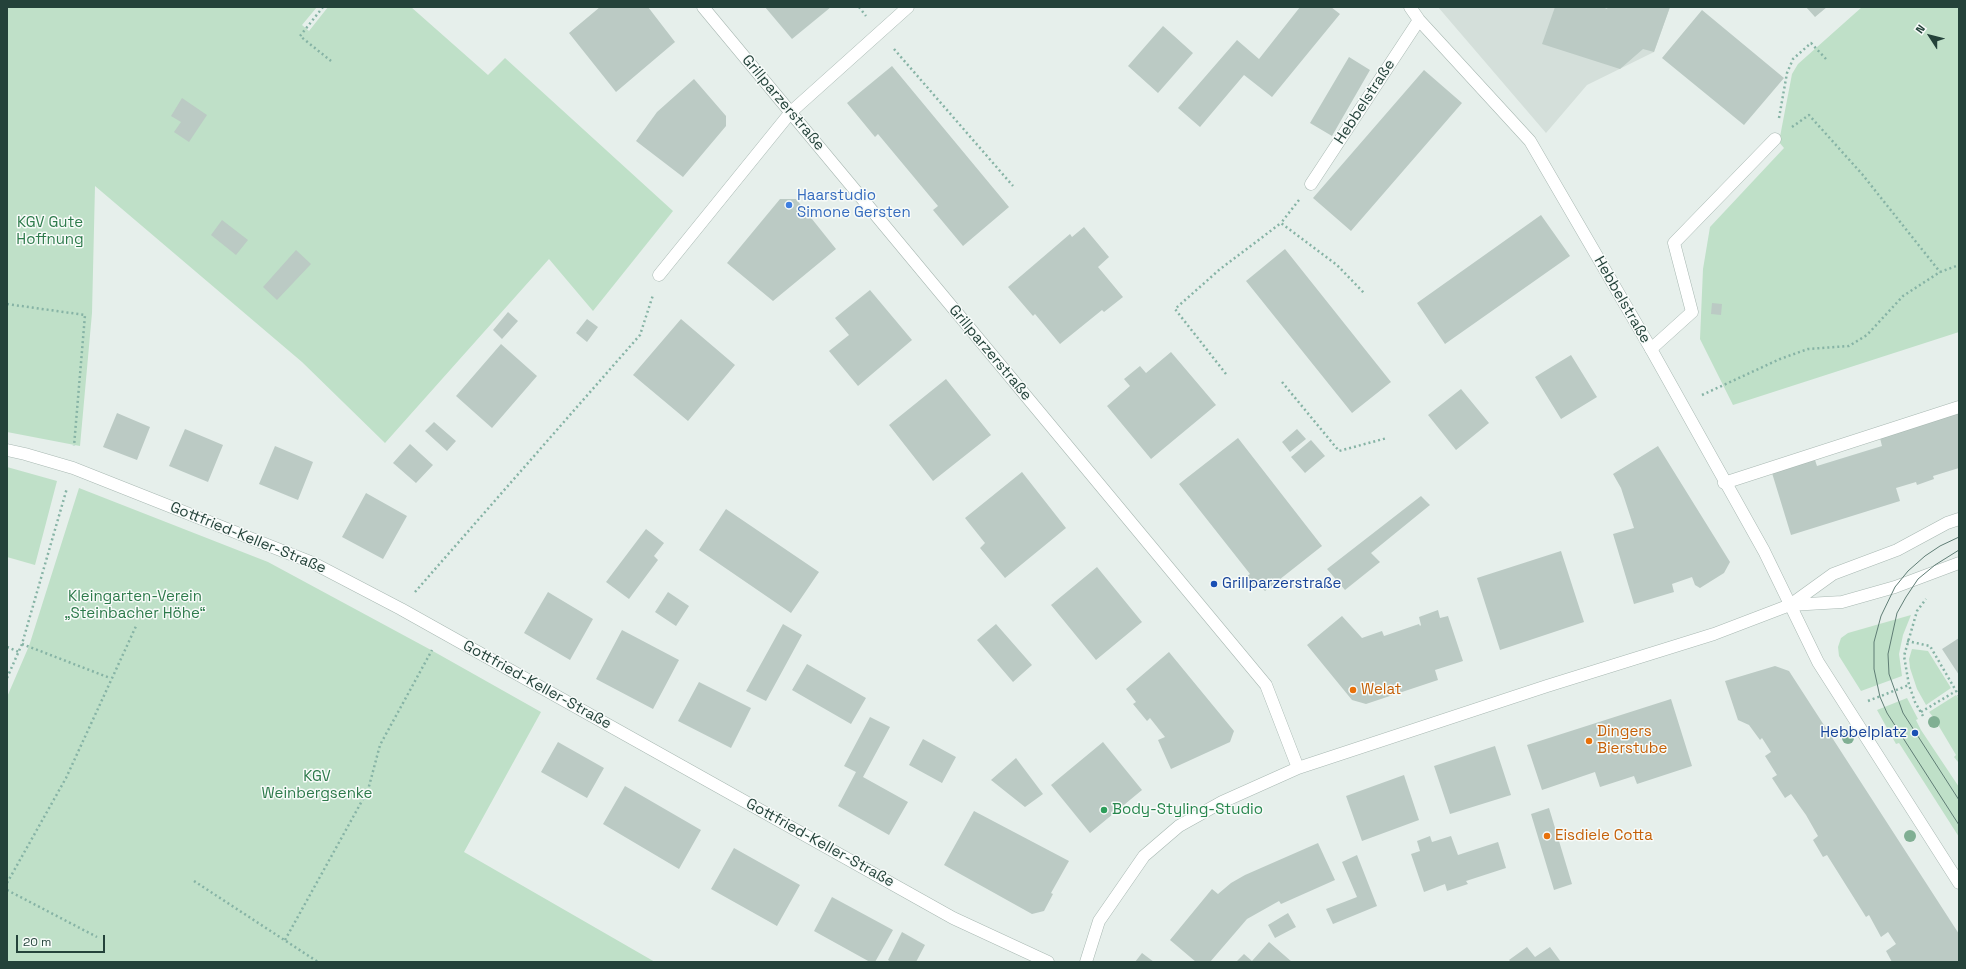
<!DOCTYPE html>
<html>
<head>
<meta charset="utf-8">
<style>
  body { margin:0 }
  #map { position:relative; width:1966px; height:969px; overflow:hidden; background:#e6efeb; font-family:"Space Grotesk",sans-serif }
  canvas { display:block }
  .frame { position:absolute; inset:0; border:8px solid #24423a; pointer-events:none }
  .north { position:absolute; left:1910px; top:16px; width:40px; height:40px; -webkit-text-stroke:3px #f7fbf9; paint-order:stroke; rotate:306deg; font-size:11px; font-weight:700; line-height:16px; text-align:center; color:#24423a }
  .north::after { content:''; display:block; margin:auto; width:14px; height:18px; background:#24423a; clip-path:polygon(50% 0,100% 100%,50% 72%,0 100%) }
  .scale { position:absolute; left:16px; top:935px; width:89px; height:18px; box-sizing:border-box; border:2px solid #24423a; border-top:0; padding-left:5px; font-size:12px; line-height:14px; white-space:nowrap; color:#24423a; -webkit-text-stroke:3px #f7fbf9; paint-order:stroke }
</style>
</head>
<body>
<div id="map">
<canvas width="1966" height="969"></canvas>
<div class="frame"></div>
<div class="north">N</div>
<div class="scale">20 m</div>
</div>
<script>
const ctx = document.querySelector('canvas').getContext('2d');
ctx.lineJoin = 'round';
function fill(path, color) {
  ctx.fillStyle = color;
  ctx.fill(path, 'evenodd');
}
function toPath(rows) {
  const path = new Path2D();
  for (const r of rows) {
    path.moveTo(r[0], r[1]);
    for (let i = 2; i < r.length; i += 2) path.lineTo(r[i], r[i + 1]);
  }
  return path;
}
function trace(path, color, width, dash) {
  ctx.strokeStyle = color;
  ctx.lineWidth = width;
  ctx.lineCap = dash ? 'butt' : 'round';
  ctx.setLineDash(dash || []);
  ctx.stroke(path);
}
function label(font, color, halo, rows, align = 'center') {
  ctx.font = font + ' "Space Grotesk",sans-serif';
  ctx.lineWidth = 3;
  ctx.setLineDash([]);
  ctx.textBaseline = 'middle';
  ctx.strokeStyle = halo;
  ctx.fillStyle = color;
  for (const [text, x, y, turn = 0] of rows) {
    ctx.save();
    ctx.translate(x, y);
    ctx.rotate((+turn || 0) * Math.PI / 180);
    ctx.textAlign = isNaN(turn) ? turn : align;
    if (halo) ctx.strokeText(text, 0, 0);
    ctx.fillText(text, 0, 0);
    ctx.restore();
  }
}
const built = toPath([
  [1438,7,1670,7,1654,52,1587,85,1546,133]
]);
const green = toPath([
  [7,7,317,7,302,25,309,31,328,7,411,7,488,75,505,58,673,211,593,311,549,259,385,443,302,362,95,186,92,313,80,446,7,432],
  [1862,7,1959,7,1959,332,1733,405,1700,339,1703,269,1710,227,1784,148,1779,142,1792,74,1798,64],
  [7,467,57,481,35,565,7,557],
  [79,488,268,562,431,650,541,712,464,852,655,962,7,962,7,697,29,646],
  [1911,615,1903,635,1899,654,1902,676,1861,691,1839,656,1838,647,1841,638,1848,633],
  [1912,649,1928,651,1951,688,1926,705,1917,689,1910,668,1909,659],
  [1956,695,1959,699,1959,761,1958,762,1954,757,1956,755,1937,723,1934,725,1931,720,1934,718,1929,712],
  [1907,698,1918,719,1916,720,1921,730,1959,787,1959,837,1899,743,1896,744,1877,710]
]);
const building = toPath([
  [600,7,648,7,675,42,616,92,569,33],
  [765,7,831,7,792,39],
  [1300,7,1331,7,1340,14,1272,97,1244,75,1200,127,1178,108,1237,40,1259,59],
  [1555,7,1602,7,1607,9,1608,7,1670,7,1654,52,1643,49,1620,69,1542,44],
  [1806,7,1827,7,1815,17],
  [1702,10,1784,78,1744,125,1662,58],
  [1163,26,1193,53,1158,93,1128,66],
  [1349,57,1370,70,1332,136,1310,123],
  [892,66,1009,207,963,246,933,210,938,206,878,134,875,137,847,103],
  [1424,70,1462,103,1351,231,1313,198],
  [694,79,726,116,726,126,683,177,636,141,657,112],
  [182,98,207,115,189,142,174,132,181,122,171,116],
  [780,199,796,199,836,249,773,301,727,263],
  [1541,215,1570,256,1445,344,1417,303],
  [222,220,248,240,236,255,211,235],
  [1084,227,1109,257,1098,267,1123,297,1104,312,1102,310,1060,344,1035,314,1033,316,1008,287,1070,234,1072,237],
  [1285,249,1391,382,1352,413,1246,281],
  [296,250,311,264,277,300,263,287],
  [870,290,912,340,858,386,829,351,849,335,835,318],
  [1712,303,1722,304,1721,315,1711,314],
  [508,312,518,321,502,339,493,330],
  [587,319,598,327,587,342,576,333],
  [681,319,735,365,688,421,633,375],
  [501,344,537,376,492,428,456,396],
  [1171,352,1216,405,1151,459,1107,406,1130,386,1124,379,1140,366,1146,373],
  [1571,355,1597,397,1561,419,1535,377],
  [946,379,991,435,933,481,889,425],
  [1461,389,1489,423,1456,450,1428,415],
  [117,413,150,427,137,460,103,447],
  [1959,413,1959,468,1933,476,1934,479,1917,485,1916,482,1896,488,1900,501,1791,535,1772,473,1815,460,1817,466,1882,446,1880,438],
  [434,422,456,441,447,451,425,431],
  [185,429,223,445,208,482,169,466],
  [1297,429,1306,439,1290,452,1282,442],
  [1238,438,1322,546,1265,591,1259,585,1256,588,1247,576,1250,574,1179,484],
  [1311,440,1325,456,1305,473,1291,457],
  [410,444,433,465,416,483,393,463],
  [275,446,313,462,298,500,259,484],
  [1658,446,1730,562,1724,573,1700,588,1695,585,1692,577,1672,584,1674,592,1634,604,1613,534,1634,528,1621,488,1613,474],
  [1022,472,1066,528,1005,578,980,548,985,543,965,518],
  [366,493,407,516,383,559,342,537],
  [1421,496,1430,505,1371,553,1380,562,1345,590,1327,569],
  [726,509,819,572,791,613,699,550],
  [646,529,664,543,654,556,658,560,629,599,606,582],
  [1561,551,1584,622,1500,650,1477,578],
  [1097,567,1142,622,1096,660,1051,605],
  [548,592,593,619,570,660,524,633],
  [668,592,689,606,676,626,655,612],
  [1438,610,1440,618,1448,616,1463,661,1435,670,1438,680,1366,704,1352,700,1307,645,1342,616,1362,638,1382,631,1384,636,1419,624,1420,626,1421,625,1419,617],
  [783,624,802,635,766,701,746,691],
  [996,624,1032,665,1013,682,977,640],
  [622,630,679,660,653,709,596,679],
  [1959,638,1959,675,1942,649],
  [1169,652,1234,731,1230,742,1171,769,1158,740,1165,737,1150,718,1147,721,1133,704,1136,702,1126,689],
  [807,664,866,698,851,724,792,690],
  [1775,666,1789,671,1959,934,1959,962,1892,962,1886,951,1896,944,1888,932,1881,937,1869,915,1866,917,1827,855,1823,857,1813,840,1818,836,1806,815,1791,794,1785,798,1772,778,1777,775,1765,756,1771,752,1762,738,1760,740,1749,725,1738,720,1725,681],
  [699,682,751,708,731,748,678,721],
  [1671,699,1692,766,1637,784,1634,776,1600,787,1595,772,1542,790,1527,745],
  [870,717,890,727,863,777,908,802,889,835,838,806,856,772,844,766],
  [923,739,956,757,942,783,909,765],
  [558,742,604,768,587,798,541,772],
  [1103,742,1142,790,1090,833,1051,785],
  [1495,746,1511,795,1450,814,1434,766],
  [1016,758,1043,794,1025,807,991,780],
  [1404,775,1419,820,1362,841,1346,796],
  [625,786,701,830,679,869,603,824],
  [1549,808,1572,884,1554,890,1531,814],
  [974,811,1069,861,1051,893,1053,894,1044,911,1032,914,944,865],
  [1430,836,1432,842,1451,836,1458,855,1498,842,1506,868,1466,881,1468,884,1447,891,1445,884,1424,892,1411,854,1420,851,1417,841],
  [1318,843,1335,880,1281,904,1279,901,1247,919,1210,962,1196,962,1170,940,1212,889,1218,894,1231,883,1245,875],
  [734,848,800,885,777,926,711,889],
  [1357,855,1377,906,1333,924,1326,909,1357,897,1342,862],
  [832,897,893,930,875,962,870,962,814,931],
  [1288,913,1296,927,1275,938,1268,925],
  [902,932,925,945,916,962,891,962,888,960],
  [1269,942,1292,962,1236,962,1244,954,1252,961],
  [1527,947,1535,957,1550,947,1561,962,1511,962,1509,960],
  [1142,953,1154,962,1135,962]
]);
const path = toPath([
  [323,7,300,36,331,61],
  [859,7,866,16],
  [894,49,1013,186],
  [1779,118,1787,73,1793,59,1811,43,1826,59],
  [1792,127,1809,115,1862,174,1940,272],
  [1299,200,1281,223,1337,265,1364,293],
  [7,304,85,315,74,446],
  [1226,374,1175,309,1219,270,1281,223],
  [1282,382,1339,451,1387,438],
  [1702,395,1780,359,1808,349,1849,346,1867,335,1903,296,1940,272,1959,265],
  [415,592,640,335,653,295],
  [1907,641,1930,646,1959,696],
  [22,644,110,678],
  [7,647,19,652],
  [7,678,22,644,67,488],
  [1868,701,1909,685],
  [1921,712,1956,691],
  [1923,716,1915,702,1909,685,1904,656,1917,611,1926,599],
  [194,881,318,962],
  [7,883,66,778,137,624],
  [7,890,97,937],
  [285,940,368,790,380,745,432,650]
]);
const lane = toPath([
  [659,275,791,112,908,7],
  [1651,349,1692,312,1674,243,1775,139],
  [1724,483,1959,407]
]);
const street = toPath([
  [703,7,1266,685,1298,768],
  [1410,7,1419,20,1530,141,1651,349,1764,551,1818,662,1959,883],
  [1311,184,1419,20],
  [7,450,25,454,73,468,313,563,401,609,953,918,1048,962],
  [1790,605,1842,602,1895,587,1959,563],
  [1086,962,1099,921,1144,856,1179,826,1222,802,1298,768,1547,686,1714,634,1790,605,1833,574,1897,550,1947,523,1959,519]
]);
const tram = toPath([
  [1959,537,1940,546,1925,556,1908,571,1895,587,1881,616,1874,642,1874,669,1880,697,1887,713,1959,825],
  [1959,550,1935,565,1918,579,1906,597,1897,613,1888,654,1889,674,1903,713,1959,800]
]);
const trees = [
  [1934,722],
  [1848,738],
  [1910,836]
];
const markers = [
  [789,205,4,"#3f7fe0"],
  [1214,584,4,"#1a4fb4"],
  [1353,690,4,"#e8710a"],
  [1915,733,4,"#1a4fb4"],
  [1589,741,4,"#e8710a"],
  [1104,810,4,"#2e9e5b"],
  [1547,836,4,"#e8710a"]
];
const streetNames = [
  ["Hebbelstraße",1365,102,-57],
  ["Grillparzerstraße",783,103,50],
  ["Hebbelstraße",1622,300,60],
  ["Grillparzerstraße",990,353,50],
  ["Gottfried-Keller-Straße",248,538,22],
  ["Gottfried-Keller-Straße",537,685,29],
  ["Gottfried-Keller-Straße",820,843,29]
];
const shopNames = [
  ["Haarstudio",797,196],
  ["Simone Gersten",797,213]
];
const parkNames = [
  ["KGV Gute",50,223],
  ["Hoffnung",50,240],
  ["Kleingarten-Verein",135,597],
  ["„Steinbacher Höhe“",135,614],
  ["KGV",317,777],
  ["Weinbergsenke",317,794]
];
const transitNames = [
  ["Grillparzerstraße",1222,584],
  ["Hebbelplatz",1907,733,"right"]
];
const foodNames = [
  ["Welat",1361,690],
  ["Dingers",1597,732],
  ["Bierstube",1597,749],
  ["Eisdiele Cotta",1555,836]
];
const leisureNames = [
  ["Body-Styling-Studio",1112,810]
];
fill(built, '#d4dfda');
fill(green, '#bfe0c8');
fill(building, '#bbcac4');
trace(lane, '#a8b8b2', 13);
trace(street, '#a8b8b2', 13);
trace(path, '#86b3a5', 2.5, [2, 3]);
trace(lane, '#fff', 12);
trace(street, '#fff', 12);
trace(tram, '#5f7d75', 1);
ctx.fillStyle = '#80af93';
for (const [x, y] of trees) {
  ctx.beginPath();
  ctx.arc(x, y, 6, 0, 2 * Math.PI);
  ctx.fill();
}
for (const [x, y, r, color] of markers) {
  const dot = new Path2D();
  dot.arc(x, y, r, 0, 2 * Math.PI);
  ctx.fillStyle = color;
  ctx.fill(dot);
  trace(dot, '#f7fbf9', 1.5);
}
label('15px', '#24423a', '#f7fbf9', streetNames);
label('15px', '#366cbe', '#f7fbf9', shopNames, 'left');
label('15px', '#2d7a4b', '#f7fbf9', parkNames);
label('15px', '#164399', '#f7fbf9', transitNames, 'left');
label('15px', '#c56008', '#f7fbf9', foodNames, 'left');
label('15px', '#27864d', '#f7fbf9', leisureNames, 'left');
</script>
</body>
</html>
